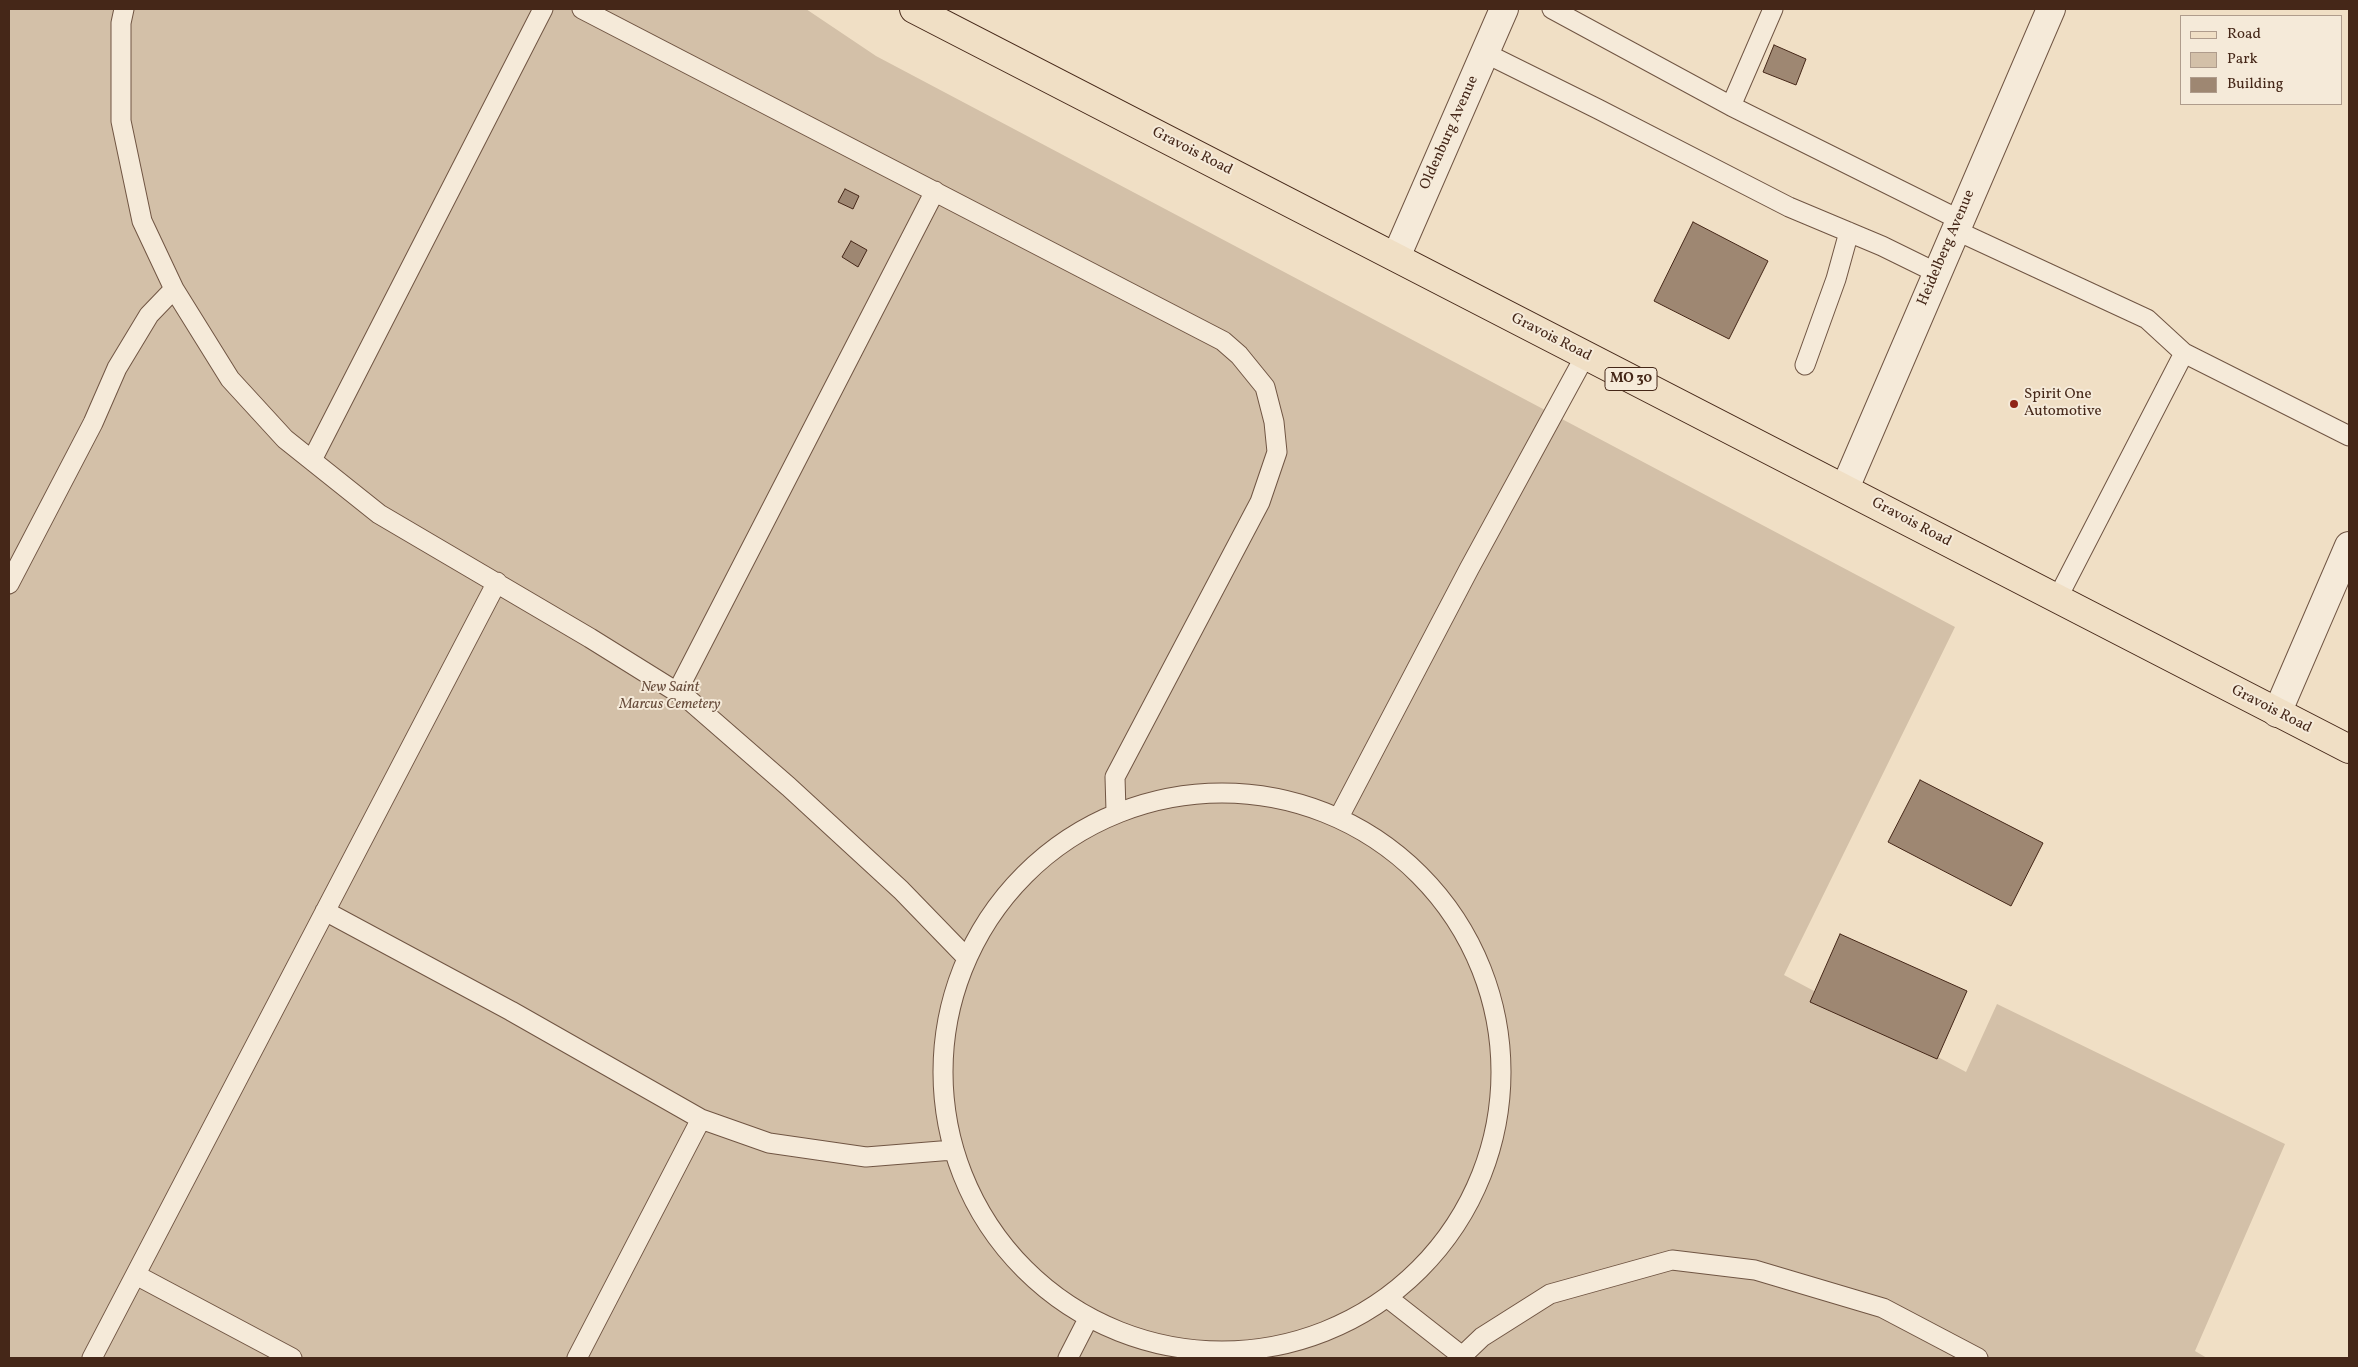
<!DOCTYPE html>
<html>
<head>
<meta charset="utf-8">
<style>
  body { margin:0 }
  #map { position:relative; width:2358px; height:1367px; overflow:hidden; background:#f0dfc5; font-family:Vollkorn,serif }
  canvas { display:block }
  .frame { position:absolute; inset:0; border:10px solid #452718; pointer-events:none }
  .legend { position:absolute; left:2180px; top:15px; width:162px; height:90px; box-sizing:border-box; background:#f5ead9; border:1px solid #af9c8c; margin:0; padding:6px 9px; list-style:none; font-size:15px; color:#452718 }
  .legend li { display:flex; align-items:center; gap:10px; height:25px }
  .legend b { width:25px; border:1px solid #af9c8c }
</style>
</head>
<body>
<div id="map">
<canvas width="2358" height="1367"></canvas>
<div class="frame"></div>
<ul class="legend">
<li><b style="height:6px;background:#f0dfc5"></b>Road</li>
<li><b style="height:14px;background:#d3c0a8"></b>Park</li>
<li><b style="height:14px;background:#9e8772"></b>Building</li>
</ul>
</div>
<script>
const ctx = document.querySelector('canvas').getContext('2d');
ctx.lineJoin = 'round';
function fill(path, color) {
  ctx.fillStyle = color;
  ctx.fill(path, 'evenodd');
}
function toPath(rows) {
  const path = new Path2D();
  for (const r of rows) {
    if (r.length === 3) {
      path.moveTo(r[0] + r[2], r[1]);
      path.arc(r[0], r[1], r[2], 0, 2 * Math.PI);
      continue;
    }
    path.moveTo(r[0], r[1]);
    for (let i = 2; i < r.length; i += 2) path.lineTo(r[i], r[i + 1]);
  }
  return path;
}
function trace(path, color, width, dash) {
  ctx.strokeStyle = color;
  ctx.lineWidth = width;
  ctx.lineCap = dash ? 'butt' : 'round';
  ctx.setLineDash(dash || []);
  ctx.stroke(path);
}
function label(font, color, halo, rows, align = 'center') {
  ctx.font = font + ' Vollkorn,serif';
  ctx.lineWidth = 4;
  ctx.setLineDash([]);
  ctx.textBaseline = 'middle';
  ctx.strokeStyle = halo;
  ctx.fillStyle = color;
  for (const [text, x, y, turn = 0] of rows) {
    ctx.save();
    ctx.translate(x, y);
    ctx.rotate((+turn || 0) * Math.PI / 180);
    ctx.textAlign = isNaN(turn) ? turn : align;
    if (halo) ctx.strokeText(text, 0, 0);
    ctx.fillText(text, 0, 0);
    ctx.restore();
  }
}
const green = toPath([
  [9,9,806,9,876,56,1955,627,1784,975,1966,1072,1997,1004,2285,1144,2195,1351,2207,1358,9,1358]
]);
const building = toPath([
  [1774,45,1806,59,1796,85,1763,72,1774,45],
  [845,189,859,196,853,209,838,202,845,189],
  [1693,222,1768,261,1729,339,1654,301,1693,222],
  [851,241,867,250,858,267,842,257,851,241],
  [1920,780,2043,843,2011,906,1888,842,1920,780],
  [1840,934,1967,991,1937,1059,1810,1002,1840,934]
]);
const lane = toPath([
  [124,9,121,23,121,121,142,221,174,289,230,379,285,439,379,514,590,638,688,699,789,787,901,890,966,957],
  [582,9,1223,341,1239,355,1265,387,1274,422,1277,452,1260,502,1115,777,1116,811],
  [1552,9,1731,106,1960,220],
  [1485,53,1598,109,1789,207,1882,246,1937,273],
  [1731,106,1773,9],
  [1955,230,2147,319,2184,353,2349,436],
  [1805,365,1836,279,1849,232],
  [312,460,543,9],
  [9,584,93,423,117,368,149,315,174,289],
  [2057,599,2184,353],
  [677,692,935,191],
  [1222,1072,279],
  [1339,817,1469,569,1585,356],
  [325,911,511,1011,701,1119,769,1143,866,1157,953,1150],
  [136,1275,292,1358],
  [1388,1298,1462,1356],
  [92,1358,497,582],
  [577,1358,701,1119],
  [1068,1358,1088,1319],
  [1460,1358,1482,1337,1550,1294,1672,1260,1755,1270,1883,1308,1978,1358]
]);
const street = toPath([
  [1396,257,1504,9],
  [1845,488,2051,9],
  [2277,713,2349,546]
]);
const primary = toPath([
  [914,9,2349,749]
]);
const markers = [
  [2014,404,5,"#8f2418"]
];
const shields = [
  [1631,379,52]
];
const shieldNames = [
  ["MO 30",1631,379]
];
const streetNames = [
  ["Oldenburg Avenue",1450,133,-66],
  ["Gravois Road",1192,152,27],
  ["Heidelberg Avenue",1947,248,-67],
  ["Gravois Road",1551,338,27],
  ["Gravois Road",1911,523,28],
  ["Gravois Road",2271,710,27]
];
const poiNames = [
  ["Spirit One",2024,395],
  ["Automotive",2024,412]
];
const parkNames = [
  ["New Saint",670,688],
  ["Marcus Cemetery",670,705]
];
fill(green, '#d3c0a8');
fill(building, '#9e8772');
trace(building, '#452718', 1);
trace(lane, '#705543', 21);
trace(street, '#705543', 30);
trace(primary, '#452718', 30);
trace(lane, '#f5ead9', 19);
trace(street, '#f5ead9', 28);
trace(primary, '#f0dfc5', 28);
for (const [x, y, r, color] of markers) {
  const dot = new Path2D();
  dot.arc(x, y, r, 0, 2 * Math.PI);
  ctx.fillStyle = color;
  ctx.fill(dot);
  trace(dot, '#f5ead9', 2);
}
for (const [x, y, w] of shields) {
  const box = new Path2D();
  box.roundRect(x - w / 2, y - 11.5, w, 23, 4);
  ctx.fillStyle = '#f5ead9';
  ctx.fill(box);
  trace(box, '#452718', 1);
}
label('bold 14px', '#452718', null, shieldNames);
label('15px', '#452718', '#f5ead9', streetNames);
label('15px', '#452718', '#f5ead9', poiNames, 'left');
label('italic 15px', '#684d3c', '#f5ead9', parkNames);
</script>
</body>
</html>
